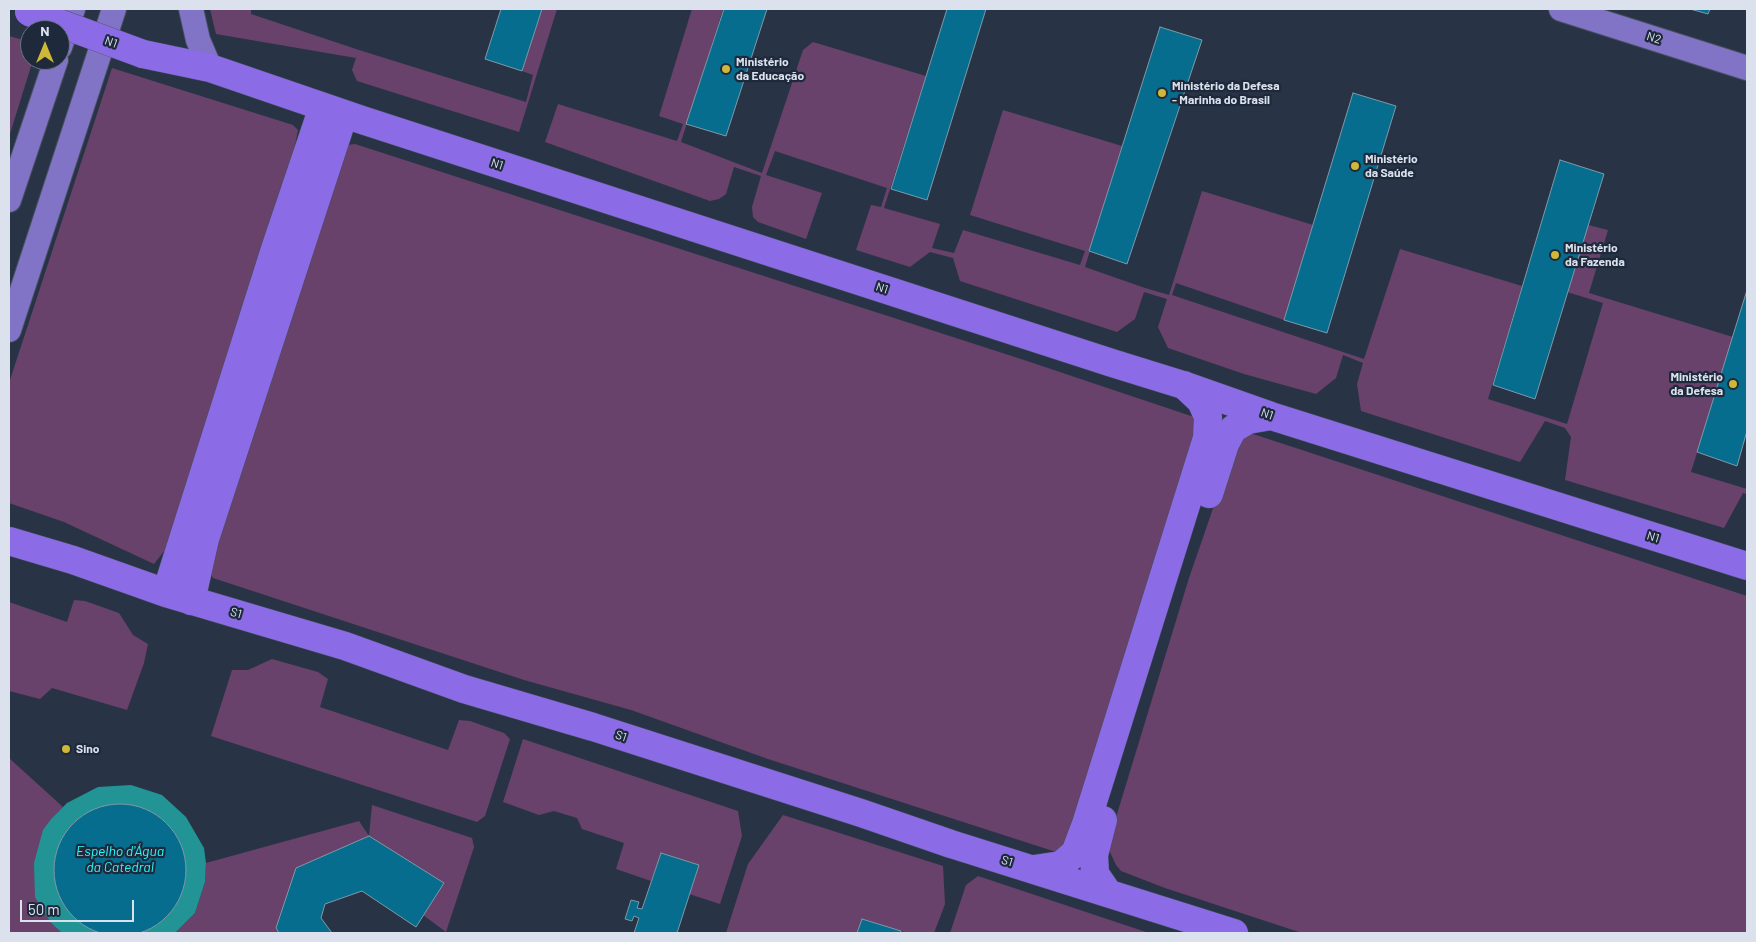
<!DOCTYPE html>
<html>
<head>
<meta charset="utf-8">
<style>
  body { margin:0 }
  #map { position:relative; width:1756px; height:942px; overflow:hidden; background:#283346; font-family:Barlow,sans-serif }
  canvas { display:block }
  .frame { position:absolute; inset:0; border:10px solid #dbe2ee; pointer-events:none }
  .north { position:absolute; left:20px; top:20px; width:50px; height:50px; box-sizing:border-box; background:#1e293b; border:1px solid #6a7383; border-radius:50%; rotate:0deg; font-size:14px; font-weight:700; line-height:20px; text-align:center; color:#dbe2ee }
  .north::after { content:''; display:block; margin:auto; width:18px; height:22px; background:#ceb837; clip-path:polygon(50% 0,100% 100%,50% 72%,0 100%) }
  .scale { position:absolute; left:20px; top:900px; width:114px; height:22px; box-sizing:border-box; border:2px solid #dbe2ee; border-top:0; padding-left:6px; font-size:15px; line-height:18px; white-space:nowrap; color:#dbe2ee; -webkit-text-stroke:4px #1e293b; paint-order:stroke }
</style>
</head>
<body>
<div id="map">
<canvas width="1756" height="942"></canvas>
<div class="frame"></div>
<div class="north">N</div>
<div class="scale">50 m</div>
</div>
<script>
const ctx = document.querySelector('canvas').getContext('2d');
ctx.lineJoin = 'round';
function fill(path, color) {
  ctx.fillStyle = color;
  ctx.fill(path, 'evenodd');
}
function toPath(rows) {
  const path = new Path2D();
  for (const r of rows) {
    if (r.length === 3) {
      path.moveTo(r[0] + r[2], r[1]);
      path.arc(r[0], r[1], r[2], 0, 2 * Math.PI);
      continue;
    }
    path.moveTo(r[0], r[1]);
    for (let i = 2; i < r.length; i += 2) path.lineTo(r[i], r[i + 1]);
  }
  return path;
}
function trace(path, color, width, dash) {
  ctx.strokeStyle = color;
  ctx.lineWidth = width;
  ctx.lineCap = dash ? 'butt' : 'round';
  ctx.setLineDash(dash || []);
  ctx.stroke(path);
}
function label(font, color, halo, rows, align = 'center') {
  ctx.font = font + ' Barlow,sans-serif';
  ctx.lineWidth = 4.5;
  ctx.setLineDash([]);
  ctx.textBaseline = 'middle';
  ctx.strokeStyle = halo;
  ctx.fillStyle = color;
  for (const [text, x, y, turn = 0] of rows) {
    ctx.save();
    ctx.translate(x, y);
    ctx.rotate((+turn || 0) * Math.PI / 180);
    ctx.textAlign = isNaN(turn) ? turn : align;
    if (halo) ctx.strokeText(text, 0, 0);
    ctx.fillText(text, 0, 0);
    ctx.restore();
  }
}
const green = toPath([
  [210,9,251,9,251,14,359,50,526,102,533,75,522,71,542,9,557,9,519,132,357,81,352,70,356,58,216,34],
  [692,9,723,9,681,142,762,173,803,50,813,42,926,76,884,208,940,224,932,248,954,253,963,230,1080,265,1085,251,970,215,1003,110,1122,146,1085,267,1145,288,1169,295,1202,191,1313,225,1284,320,1176,283,1172,295,1364,359,1400,249,1522,286,1488,399,1567,424,1603,303,1567,292,1588,225,1608,230,1589,293,1733,337,1691,472,1747,489,1747,494,1743,493,1724,528,1565,480,1571,437,1565,428,1545,421,1520,462,1361,411,1357,384,1363,363,1343,355,1336,378,1316,394,1244,374,1168,348,1158,327,1167,299,1144,292,1135,319,1117,332,960,281,953,258,930,252,910,267,856,250,871,205,881,207,887,188,775,151,766,175,822,193,806,239,758,222,753,217,752,207,761,176,734,167,726,194,719,199,710,201,545,142,558,104,677,141,683,124,659,116],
  [9,36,30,42,30,60,33,60,9,137],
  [112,68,293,125,298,130,287,185,185,500,165,550,154,564,64,522,9,503,9,383],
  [355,144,1021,359,1200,419,1074,819,1064,843,1059,851,1053,851,768,759,631,710,524,680,213,578,209,570,347,145],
  [1247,432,1747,596,1747,933,1302,933,1165,888,1121,871,1116,865,1110,852,1110,837,1189,578,1217,497,1241,439],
  [74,600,85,601,119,613,133,635,148,644,144,663,127,710,52,688,40,699,9,691,9,602,67,622],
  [272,659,318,672,328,679,320,707,448,750,459,720,470,721,504,733,510,739,485,816,477,822,211,736,232,670,248,670],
  [523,739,738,811,742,836,720,904,689,894,699,865,661,853,651,881,616,869,624,843,582,829,577,818,554,811,539,815,503,802],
  [9,758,63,807,52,818,51,923,62,933,9,933],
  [372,805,472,838,474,847,446,932,423,915,444,883,296,868,276,928,279,933,175,933,195,913,205,882,206,863,359,821,369,836],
  [783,815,943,866,945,904,934,933,907,933,862,919,857,933,726,933,748,864],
  [978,876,1146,932,1146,933,950,933,966,885]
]);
const water = toPath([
  [131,785,162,795,186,817,204,848,206,863,205,882,195,913,175,933,62,933,51,923,35,897,34,863,43,830,52,818,67,803,98,787]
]);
const building = toPath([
  [501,9,542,9,522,71,485,59,501,9],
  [724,9,767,9,726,136,686,124,724,9],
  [947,9,986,9,927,200,891,189,947,9],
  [1690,9,1710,9,1708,14,1690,9],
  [1160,27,1202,40,1127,264,1089,251,1160,27],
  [1353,93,1396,106,1327,333,1284,320,1353,93],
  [1560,160,1604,174,1535,399,1493,385,1560,160],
  [1747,290,1747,431,1737,466,1697,452,1747,290],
  [120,870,66],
  [369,836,444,883,416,927,362,891,325,904,321,918,332,933,279,933,276,928,296,868,369,836],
  [661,853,699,865,677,933,634,933,639,918,634,916,632,921,625,919,631,900,639,902,637,908,642,909,661,853],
  [862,919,901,931,900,933,857,933,862,919]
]);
const major = toPath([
  [191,9,198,40,210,68],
  [1561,9,1747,68],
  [60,47,73,9],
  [9,200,56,60],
  [9,330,114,9]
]);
const highway = toPath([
  [143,54,210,68,362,120,1112,363,1183,385,1271,416,1747,566],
  [1209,494,1225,444,1233,429,1248,420,1271,416],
  [9,541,73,560,166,593,345,646,464,689,593,727,861,813,951,844,1234,933],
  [166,593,275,249,323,107],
  [191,601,205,539,344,114],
  [1103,820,1094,855,1095,874,1108,893],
  [1034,869,1061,865,1075,853,1086,824,1207,438,1208,417,1201,401,1184,385]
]);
const highwayBridge = toPath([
  [29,12,143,54]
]);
const markers = [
  [726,69,5,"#ceb837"],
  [1162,93,5,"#ceb837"],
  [1355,166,5,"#ceb837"],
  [1555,255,5,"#ceb837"],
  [1733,384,5,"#ceb837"],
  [66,749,5,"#ceb837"]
];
const streetNames = [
  ["N2",1654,38,18],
  ["N1",111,42,20],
  ["N1",497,164,18],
  ["N1",882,288,18],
  ["N1",1267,414,19],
  ["N1",1653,537,17],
  ["S1",236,613,16],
  ["S1",621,736,18],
  ["S1",1007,861,17]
];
const poiNames = [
  ["Ministério",736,62],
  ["da Educação",736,76],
  ["Ministério da Defesa",1172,86],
  ["- Marinha do Brasil",1172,100],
  ["Ministério",1365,159],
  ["da Saúde",1365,173],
  ["Ministério",1565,248],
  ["da Fazenda",1565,262],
  ["Ministério",1723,377,"right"],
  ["da Defesa",1723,391,"right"],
  ["Sino",76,749]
];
const waterNames = [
  ["Espelho d'Água",120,851],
  ["da Catedral",120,867]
];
fill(green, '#69426c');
fill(water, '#229495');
fill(building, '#076d8e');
trace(building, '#7e9aa7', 1);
trace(major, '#454f5e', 26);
trace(highway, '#454f5e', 29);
trace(major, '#8173c5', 24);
trace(highway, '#8c6ce6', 28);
trace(highwayBridge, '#454f5e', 29, []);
trace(highwayBridge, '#8c6ce6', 28);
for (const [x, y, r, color] of markers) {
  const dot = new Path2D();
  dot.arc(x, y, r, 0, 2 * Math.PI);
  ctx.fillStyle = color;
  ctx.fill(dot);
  trace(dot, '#1e293b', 2);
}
label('12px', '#dbe2ee', '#1e293b', streetNames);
label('bold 12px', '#dbe2ee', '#1e293b', poiNames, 'left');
label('italic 14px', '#22fcfe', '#1e293b', waterNames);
</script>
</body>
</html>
